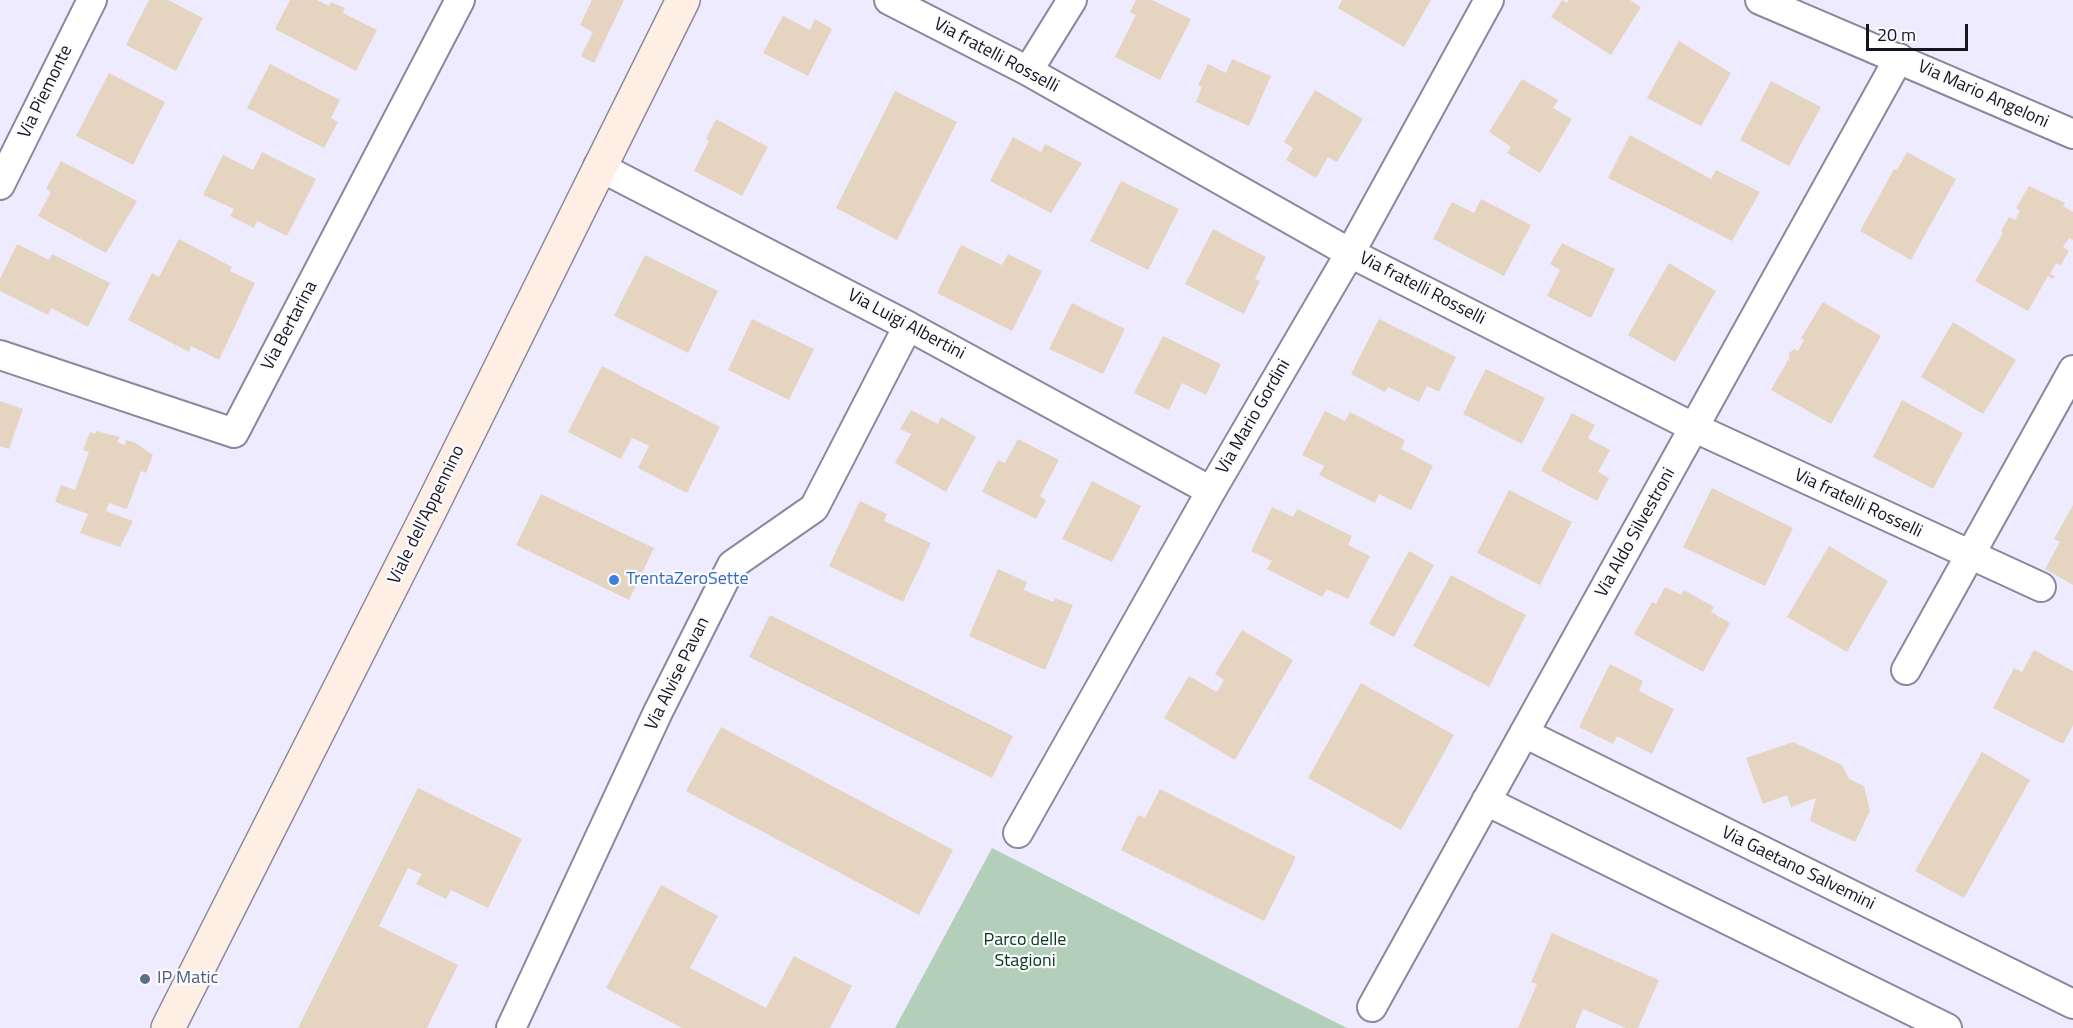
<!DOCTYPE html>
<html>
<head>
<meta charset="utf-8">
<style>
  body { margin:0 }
  #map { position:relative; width:2073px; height:1028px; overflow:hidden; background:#eeebfe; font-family:"Titillium Web",sans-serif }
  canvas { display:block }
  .scale { position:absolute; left:1866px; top:24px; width:102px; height:27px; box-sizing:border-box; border:3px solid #16141d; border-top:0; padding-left:8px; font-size:18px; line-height:21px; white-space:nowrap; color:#16141d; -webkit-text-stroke:4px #fbfaff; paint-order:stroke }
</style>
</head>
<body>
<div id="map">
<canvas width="2073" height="1028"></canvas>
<div class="scale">20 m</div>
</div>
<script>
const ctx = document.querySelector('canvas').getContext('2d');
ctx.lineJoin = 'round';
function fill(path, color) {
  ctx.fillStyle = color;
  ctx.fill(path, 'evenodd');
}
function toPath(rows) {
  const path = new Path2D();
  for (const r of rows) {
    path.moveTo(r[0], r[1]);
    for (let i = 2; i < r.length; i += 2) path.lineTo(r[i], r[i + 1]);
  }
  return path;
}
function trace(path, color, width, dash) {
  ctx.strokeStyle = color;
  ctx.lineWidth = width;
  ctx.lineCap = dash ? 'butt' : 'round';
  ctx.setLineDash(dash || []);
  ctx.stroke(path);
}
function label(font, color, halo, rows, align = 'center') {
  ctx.font = font + ' "Titillium Web",sans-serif';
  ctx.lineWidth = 4.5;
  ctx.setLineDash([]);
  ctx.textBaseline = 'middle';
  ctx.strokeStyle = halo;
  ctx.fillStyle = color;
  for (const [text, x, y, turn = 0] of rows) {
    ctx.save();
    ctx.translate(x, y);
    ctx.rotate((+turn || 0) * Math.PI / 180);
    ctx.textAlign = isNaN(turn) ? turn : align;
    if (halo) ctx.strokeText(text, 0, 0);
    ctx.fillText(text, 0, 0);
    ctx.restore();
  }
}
const green = toPath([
  [992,848,1226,967,1347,1028,895,1028]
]);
const building = toPath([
  [149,0,168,0,203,18,176,71,126,45],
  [290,0,317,0,329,6,331,2,345,8,343,13,377,30,356,71,275,29],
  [592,0,624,0,594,63,581,56,593,32,580,25],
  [1136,0,1152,0,1191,19,1160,80,1115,57,1136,15,1130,12],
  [1342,0,1431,0,1404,47,1338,8],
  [1562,0,1567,3,1568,0,1630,0,1641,7,1611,55,1551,17],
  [783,16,810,30,815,19,832,29,808,76,763,53],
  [1679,41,1731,73,1701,126,1647,98],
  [1232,59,1271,76,1249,126,1196,102,1202,87,1198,85,1208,64,1226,73],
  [270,64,340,100,331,118,338,122,324,148,247,108],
  [109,73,165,102,133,165,76,136],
  [1522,79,1558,100,1553,108,1572,119,1540,173,1507,153,1511,147,1489,132],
  [1771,81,1821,107,1789,166,1740,140],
  [1315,90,1363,119,1337,162,1328,157,1316,178,1286,160,1293,148,1284,142],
  [895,91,957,122,897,240,836,208],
  [716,119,768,147,742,196,694,171,709,141,706,139],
  [1630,135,1711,179,1716,170,1760,192,1732,241,1608,178],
  [1013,137,1041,152,1045,144,1082,163,1051,213,990,181],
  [262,152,316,179,287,236,257,221,254,228,230,216,234,209,203,195,223,155,253,170],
  [1907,152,1956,179,1911,260,1860,231,1894,169,1897,170],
  [61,161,137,201,106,253,38,216,51,192,46,189],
  [1121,181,1179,209,1148,270,1090,241],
  [2029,186,2065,203,2063,206,2073,212,2073,240,2069,238,2063,247,2069,251,2060,266,2056,263,2050,274,2055,276,2053,279,2048,276,2028,311,1975,281,2003,233,2001,231,2009,217,2015,220,2020,211,2016,208],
  [1481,199,1531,225,1504,276,1433,239,1452,202,1474,213],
  [1213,229,1266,257,1255,279,1260,281,1244,314,1185,284],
  [179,239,232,267,230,271,255,283,219,360,191,346,189,352,128,320,152,273,159,277],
  [1562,243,1615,269,1591,318,1547,296,1560,270,1550,264],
  [17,244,49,260,52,254,110,283,88,327,51,308,48,315,0,291,0,279],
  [961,245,1002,265,1008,254,1042,271,1012,331,937,293],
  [645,255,718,291,688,353,614,316],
  [1669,263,1716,291,1675,362,1628,335],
  [1823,302,1881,336,1831,424,1771,390,1788,360,1790,361,1789,353,1794,349,1798,351,1804,340,1801,338],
  [1072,303,1125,329,1103,374,1049,349],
  [752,319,814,349,789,400,728,370],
  [1379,319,1456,357,1439,392,1427,386,1419,402,1388,387,1385,392,1351,374],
  [1953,322,2016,360,1983,414,1921,377],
  [1163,336,1221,364,1206,395,1182,383,1169,410,1134,393],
  [602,366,720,427,687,493,638,468,649,446,637,440,632,438,621,459,568,432],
  [1486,369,1545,398,1522,444,1463,414],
  [1902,400,1963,433,1933,489,1873,457],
  [0,401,23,409,9,449,0,446],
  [911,410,938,424,941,417,976,437,946,492,895,463,911,434,900,429],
  [1325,411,1345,421,1350,412,1405,440,1401,449,1433,466,1411,510,1379,494,1375,503,1319,475,1324,466,1302,455],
  [1572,413,1595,425,1588,438,1610,450,1598,472,1609,478,1597,501,1541,471],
  [96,431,120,437,117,442,125,445,126,440,134,442,153,455,146,473,141,471,127,509,109,503,106,511,133,521,120,547,80,533,88,514,55,502,61,485,75,490,89,452,83,450,90,432,95,434],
  [1018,439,1059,460,1040,496,1046,500,1036,519,982,492,998,460,1005,463],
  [1092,481,1141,506,1112,562,1062,539],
  [1712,488,1793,528,1765,586,1683,547],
  [1509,490,1572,522,1540,585,1477,553],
  [541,494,654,548,629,600,516,545],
  [860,501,887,514,884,521,931,543,903,602,829,566],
  [2073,505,2073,585,2045,569,2060,542,2054,539],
  [1272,507,1293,517,1297,509,1352,536,1348,545,1370,556,1348,599,1327,589,1322,597,1267,569,1272,561,1251,551],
  [1829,546,1888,581,1847,652,1787,617],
  [1409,551,1434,565,1394,637,1369,624],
  [998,569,1027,582,1024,590,1053,602,1055,598,1073,605,1045,670,969,636],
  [1451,575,1526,615,1489,687,1413,646],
  [1665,587,1681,595,1684,590,1714,607,1711,612,1730,623,1703,672,1634,634,1652,602,1656,604],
  [770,615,1013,736,992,778,749,657],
  [1242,630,1293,660,1235,760,1164,718,1189,676,1217,692,1224,680,1215,674],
  [2034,650,2073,671,2073,725,2063,744,1993,708,2014,668,2022,672],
  [1610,664,1643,681,1639,691,1674,709,1652,754,1617,736,1613,744,1579,727],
  [1361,683,1454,735,1401,830,1308,778],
  [721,727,953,850,919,915,686,791],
  [1793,742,1842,765,1849,779,1864,786,1870,811,1855,842,1810,821,1816,798,1791,807,1787,795,1763,804,1746,758],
  [1982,752,2030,780,1964,898,1915,871],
  [418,788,522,839,488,908,451,890,446,899,416,884,422,874,408,868,379,926,458,965,427,1028,298,1028],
  [1160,789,1296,857,1264,921,1121,850,1138,815,1145,818],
  [661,885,718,916,690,968,766,1008,794,956,852,986,830,1028,682,1028,606,988],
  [1552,933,1659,980,1638,1028,1626,1028,1583,1009,1575,1028,1518,1028,1537,984,1531,982]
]);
const minor = toPath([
  [889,0,1028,71,1350,253,1695,428,2041,587],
  [1760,0,2073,134],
  [1028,71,1072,0],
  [598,166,908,326,1211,491],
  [0,185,92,0],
  [0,355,234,433,460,0],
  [1906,670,2073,370],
  [1524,733,2073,1004],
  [1486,801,1947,1028],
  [1018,833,1211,491,1350,253,1489,0],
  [1372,1007,1899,58],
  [511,1028,658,712,732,565,814,508,908,326]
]);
const secondary = toPath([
  [168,1028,430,510,683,0]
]);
const markers = [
  [614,580,6,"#3f7fe0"],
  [145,979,6,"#5c6f8a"]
];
const streetNames = [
  ["Via fratelli Rosselli",996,56,28],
  ["Via Piemonte",46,92,-64],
  ["Via Mario Angeloni",1983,95,24],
  ["Via fratelli Rosselli",1422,289,27],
  ["Via Luigi Albertini",906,325,28],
  ["Via Bertarina",290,326,-62],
  ["Via Mario Gordini",1254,417,-60],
  ["Via fratelli Rosselli",1858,504,25],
  ["Viale dell'Appennino",427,515,-64],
  ["Via Aldo Silvestroni",1636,533,-61],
  ["Via Alvise Pavan",678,674,-64],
  ["Via Gaetano Salvemini",1798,869,26]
];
const shopNames = [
  ["TrentaZeroSette",626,580]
];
const parkNames = [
  ["Parco delle",1025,941],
  ["Stagioni",1025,962]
];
const serviceNames = [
  ["IP Matic",157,979]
];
fill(green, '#b4cfb9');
fill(building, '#e5d5c0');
trace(minor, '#8b889e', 32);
trace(secondary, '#8b889e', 36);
trace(minor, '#fff', 28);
trace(secondary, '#feefe5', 33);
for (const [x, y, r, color] of markers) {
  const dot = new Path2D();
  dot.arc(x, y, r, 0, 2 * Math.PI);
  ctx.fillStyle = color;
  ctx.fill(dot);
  trace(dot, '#fbfaff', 2);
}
label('18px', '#16141d', '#fbfaff', streetNames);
label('18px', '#366cbe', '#fbfaff', shopNames, 'left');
label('18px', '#053918', '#fbfaff', parkNames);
label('18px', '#4e5e75', '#fbfaff', serviceNames, 'left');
</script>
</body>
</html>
